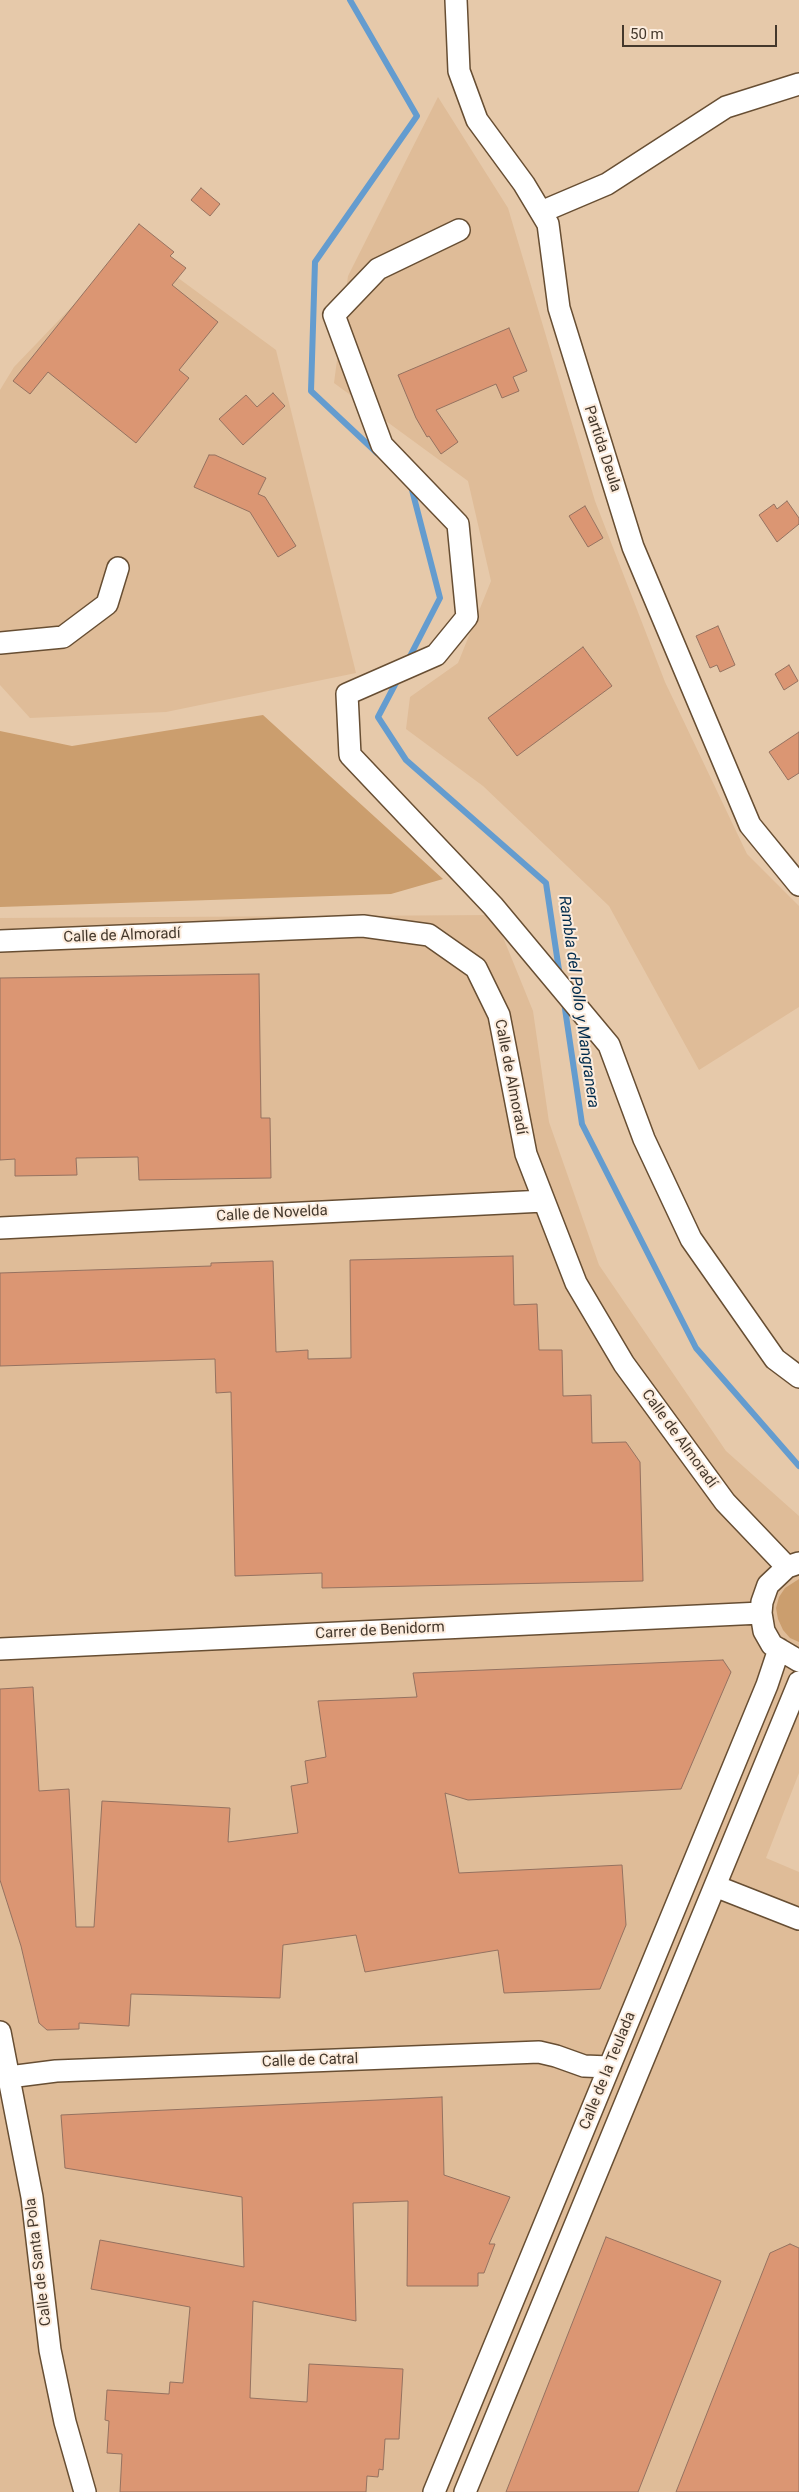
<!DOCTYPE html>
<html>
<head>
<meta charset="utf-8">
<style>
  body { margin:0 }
  #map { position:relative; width:799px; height:2492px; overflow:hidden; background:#e6c9aa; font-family:Roboto,sans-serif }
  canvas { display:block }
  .scale { position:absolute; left:622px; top:25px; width:155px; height:22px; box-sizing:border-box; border:2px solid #44382c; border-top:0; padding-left:6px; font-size:15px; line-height:18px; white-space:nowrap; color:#44382c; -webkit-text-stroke:4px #fcecdd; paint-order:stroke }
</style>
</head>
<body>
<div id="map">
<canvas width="799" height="2492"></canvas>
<div class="scale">50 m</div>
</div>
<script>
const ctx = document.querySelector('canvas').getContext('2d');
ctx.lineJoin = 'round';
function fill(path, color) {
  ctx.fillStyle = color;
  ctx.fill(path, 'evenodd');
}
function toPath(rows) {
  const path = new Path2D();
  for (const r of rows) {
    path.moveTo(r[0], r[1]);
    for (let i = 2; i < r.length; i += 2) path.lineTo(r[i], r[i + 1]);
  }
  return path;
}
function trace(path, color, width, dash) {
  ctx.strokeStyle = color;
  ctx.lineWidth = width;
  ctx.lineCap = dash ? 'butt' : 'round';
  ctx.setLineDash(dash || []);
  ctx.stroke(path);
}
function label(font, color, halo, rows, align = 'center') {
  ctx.font = font + ' Roboto,sans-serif';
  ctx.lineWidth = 4;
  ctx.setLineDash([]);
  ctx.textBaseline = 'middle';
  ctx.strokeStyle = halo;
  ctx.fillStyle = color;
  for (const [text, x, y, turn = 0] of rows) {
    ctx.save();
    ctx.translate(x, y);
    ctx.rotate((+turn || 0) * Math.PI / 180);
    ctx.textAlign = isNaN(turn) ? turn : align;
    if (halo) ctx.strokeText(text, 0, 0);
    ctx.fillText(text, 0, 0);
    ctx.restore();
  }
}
const built = toPath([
  [438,97,508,208,595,501,665,682,747,854,799,906,799,1007,699,1070,609,906,483,786,406,729,410,697,458,663,491,581,468,481,334,383,348,276],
  [132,244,276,350,356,673,166,712,30,718,0,685,0,390,14,367],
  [494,915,533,1011,549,1122,599,1265,726,1451,799,1516,799,1773,766,1858,799,1872,799,2492,0,2492,0,918]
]);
const green = toPath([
  [263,715,443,879,391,894,0,907,0,731,72,746],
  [799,1579,799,1642,790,1638,783,1630,778,1619,776,1608,779,1597,785,1588]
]);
const stream = toPath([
  [350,0,417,116,315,262,311,391,377,453],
  [407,662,440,598,411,486],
  [399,677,378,717,406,760,546,883,560,977],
  [564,1002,582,1124,696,1348,799,1466]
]);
const building = toPath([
  [201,188,220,204,210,216,191,200,201,188],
  [139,224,174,252,170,256,186,268,172,285,218,322,179,370,189,378,136,443,48,372,30,394,13,381,139,224],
  [509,328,527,371,513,377,519,391,502,398,496,384,436,410,458,442,441,454,429,436,427,437,416,418,398,375,509,328],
  [273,393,285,406,243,445,219,419,246,395,257,407,273,393],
  [209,455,215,455,266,478,258,494,265,497,296,546,278,557,250,512,194,487,209,455],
  [787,501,799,518,799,524,777,542,759,515,774,504,777,509,787,501],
  [585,506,603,538,588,547,569,516,585,506],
  [718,626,735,665,720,672,717,665,710,668,696,636,718,626],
  [583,647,612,686,517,756,488,718,583,647],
  [789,665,798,681,784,690,775,674,789,665],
  [799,732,799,773,788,780,769,752,799,732],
  [259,974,261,1118,270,1118,271,1178,139,1180,138,1157,76,1158,77,1175,15,1176,15,1159,0,1160,0,978,259,974],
  [513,1256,514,1305,537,1304,539,1350,562,1350,563,1396,591,1395,592,1443,626,1442,640,1462,643,1581,322,1588,322,1573,235,1576,231,1392,216,1393,215,1359,0,1366,0,1273,211,1266,211,1263,273,1261,276,1352,308,1350,308,1359,351,1358,350,1260,513,1256],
  [723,1660,731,1672,681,1789,468,1800,445,1793,459,1873,622,1865,626,1925,600,1989,504,1993,498,1950,365,1972,356,1935,283,1945,280,1998,131,1994,129,2026,79,2023,79,2029,47,2030,39,2023,21,1946,0,1880,0,1689,33,1687,39,1791,69,1789,76,1927,94,1927,102,1801,230,1808,228,1842,298,1833,291,1786,308,1783,305,1761,326,1757,318,1701,417,1697,413,1673,723,1660],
  [442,2097,444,2175,510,2197,489,2244,495,2244,484,2273,478,2273,478,2286,407,2286,408,2201,353,2203,356,2321,253,2301,250,2398,307,2402,309,2364,403,2369,399,2439,385,2439,383,2470,379,2469,378,2477,367,2476,366,2492,120,2492,122,2454,107,2453,109,2421,105,2420,107,2390,169,2394,170,2382,183,2383,190,2307,91,2289,100,2240,244,2267,242,2197,65,2168,61,2115,442,2097],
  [606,2237,721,2281,638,2492,506,2492,606,2237],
  [790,2244,799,2248,799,2492,676,2492,770,2253,790,2244]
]);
const minor = toPath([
  [456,0,459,71,477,120,524,184,548,224,559,308,633,547,750,825,799,885],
  [541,212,607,184,726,107,799,84],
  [459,230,378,269,334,315,382,445,458,524,467,617,436,655,347,694,350,755,493,906,609,1045,644,1139,691,1239,775,1359,799,1377],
  [0,643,63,637,107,604,118,568],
  [0,941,363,926,429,935,476,968,499,1015,526,1154,576,1283,624,1364,725,1502,787,1567],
  [0,1228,544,1201],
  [799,1563,787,1567,768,1585,762,1602,761,1613,764,1631,772,1645,799,1661],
  [0,1649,761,1613],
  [715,1886,799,1919],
  [0,2032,32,2197,50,2350,65,2422,85,2492],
  [9,2077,56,2071,539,2052,556,2056,584,2066,609,2067],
  [434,2492,767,1685,779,1649],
  [465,2492,799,1682]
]);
const streetNames = [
  ["Partida Deula",602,449,72],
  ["Calle de Almoradí",122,936,-2],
  ["Calle de Almoradí",510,1077,79],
  ["Calle de Novelda",272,1214,-3],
  ["Calle de Almoradí",679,1439,54],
  ["Carrer de Benidorm",380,1631,-3],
  ["Calle de Catral",310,2061,-2],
  ["Calle de la Teulada",608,2071,-68],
  ["Calle de Santa Pola",39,2262,-97]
];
const waterNames = [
  ["Rambla del Pollo y Mangranera",578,1002,82]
];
fill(built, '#dfbc98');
fill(green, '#cb9e6e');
trace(stream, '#649ccf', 6);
fill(building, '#db9673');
trace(building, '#957260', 1);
trace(minor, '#674e33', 24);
trace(minor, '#fff', 21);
label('15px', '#44382c', '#fcecdd', streetNames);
label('italic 16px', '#002b4c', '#fcecdd', waterNames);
</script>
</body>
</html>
